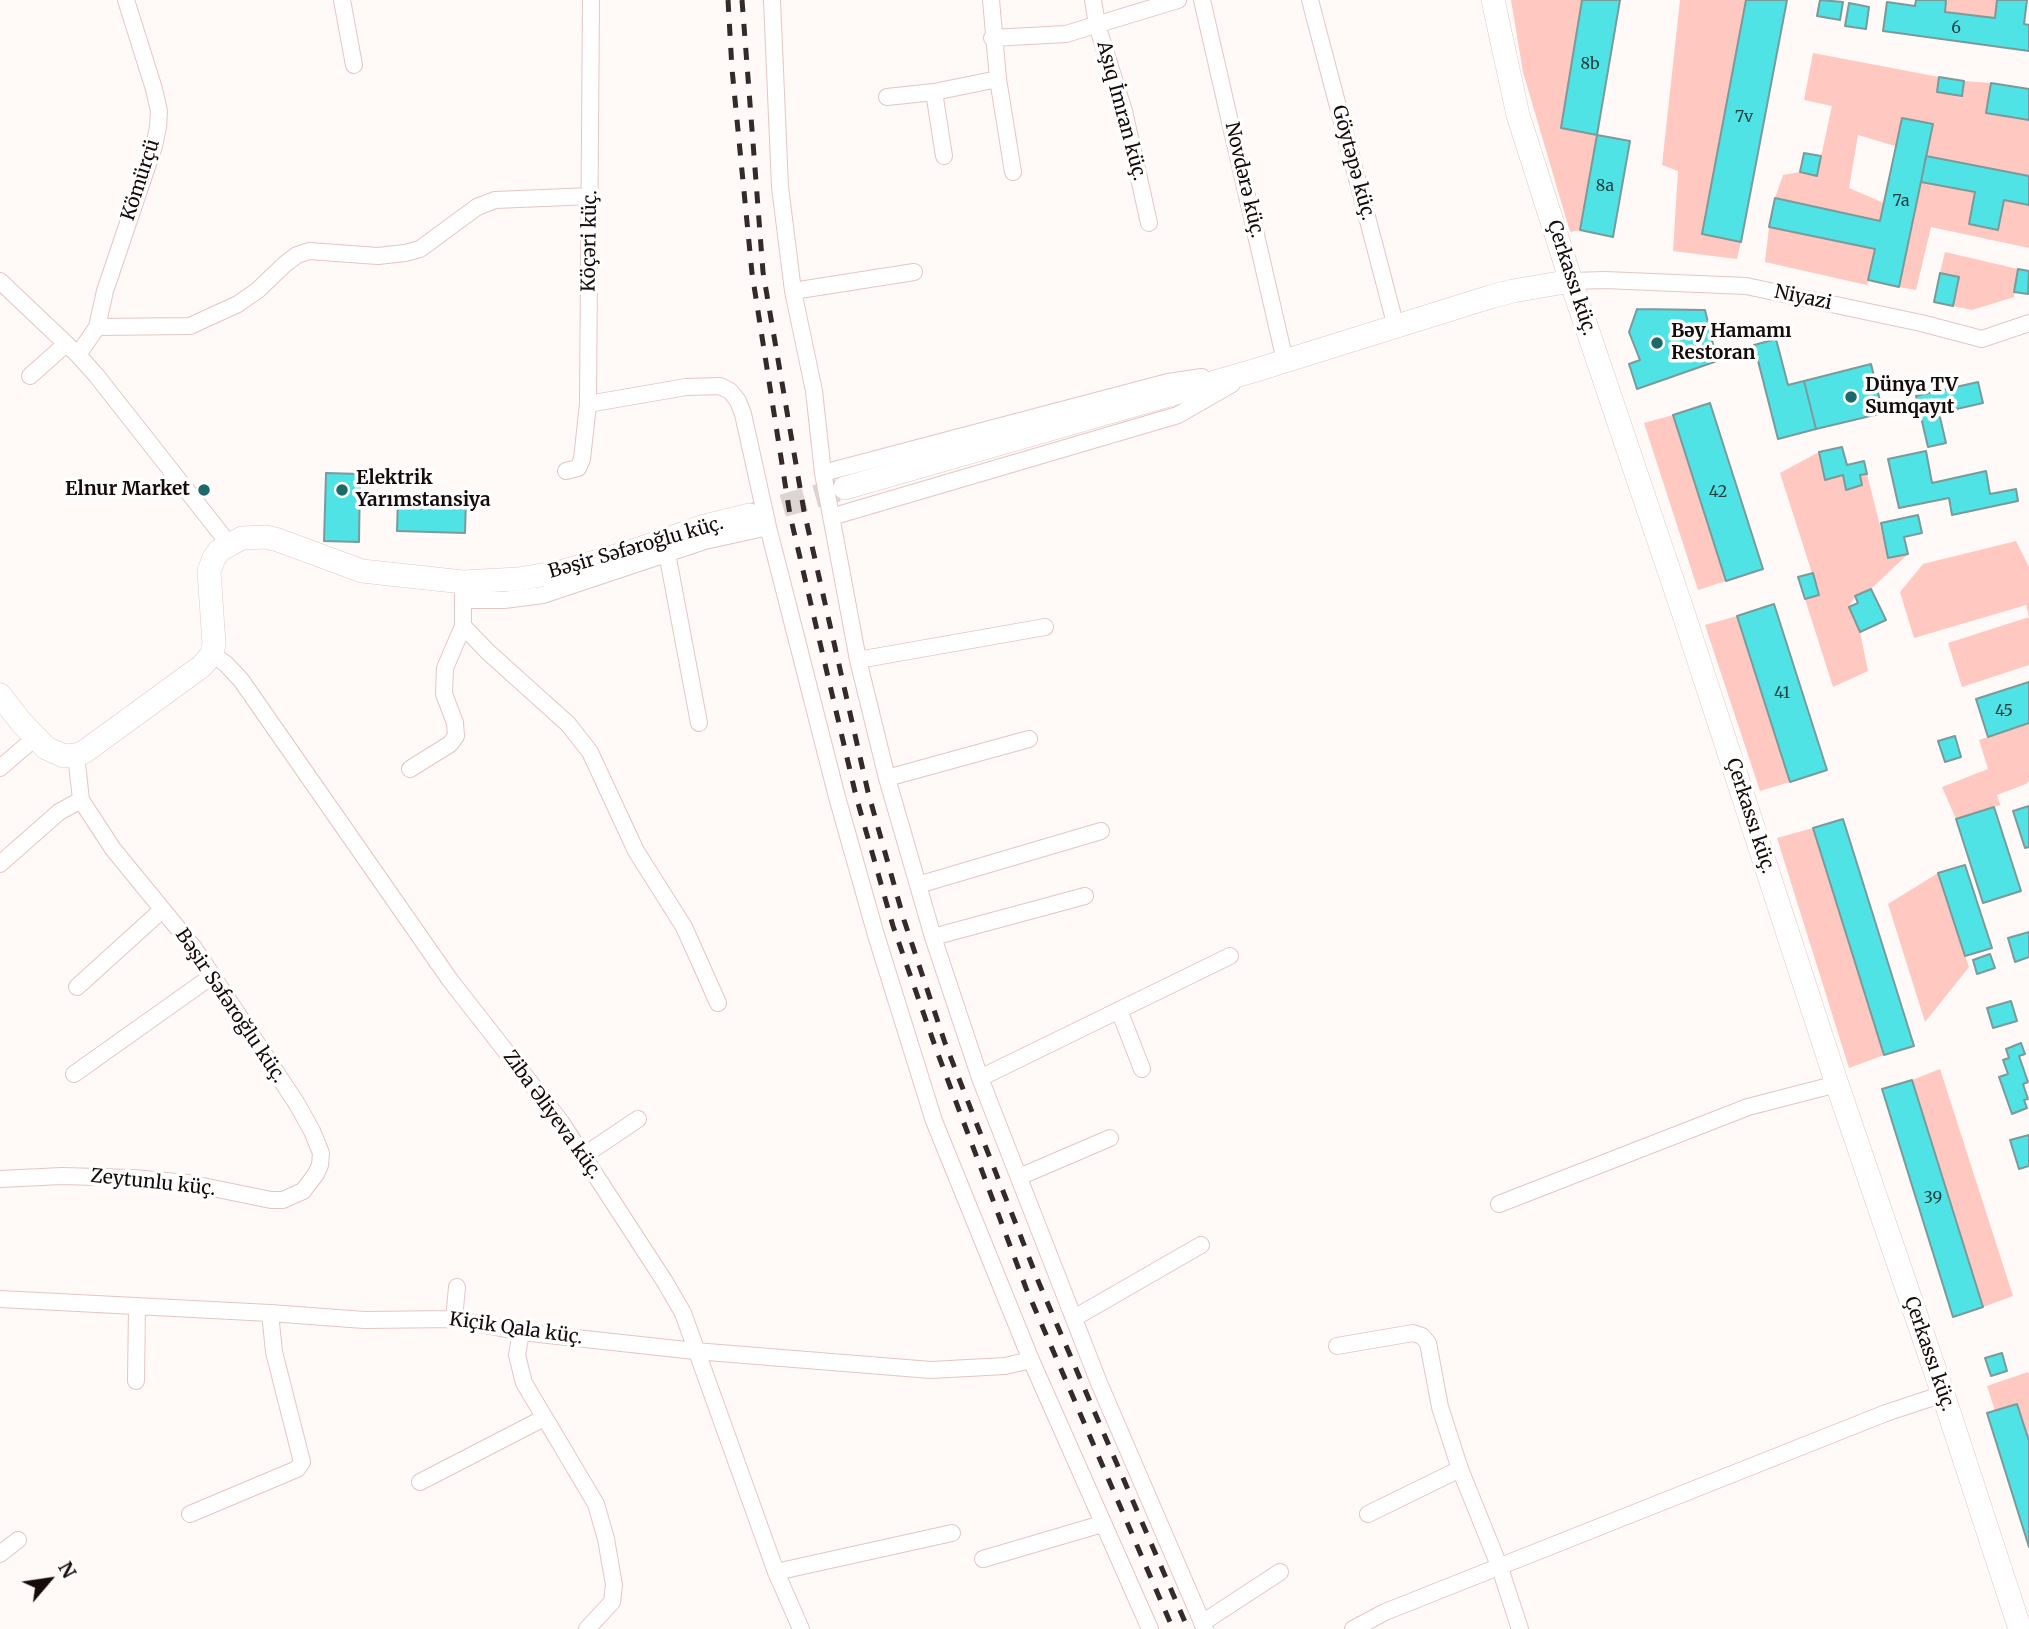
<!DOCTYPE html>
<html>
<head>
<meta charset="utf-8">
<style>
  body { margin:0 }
  #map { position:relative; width:2029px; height:1629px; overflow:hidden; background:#fff9f8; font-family:Merriweather,serif }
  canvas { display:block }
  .north { position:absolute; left:14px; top:1545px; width:70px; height:70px; -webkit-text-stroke:5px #fff; paint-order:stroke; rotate:61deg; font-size:19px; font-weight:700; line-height:28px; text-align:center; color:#150b0a }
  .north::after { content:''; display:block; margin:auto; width:24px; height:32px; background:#150b0a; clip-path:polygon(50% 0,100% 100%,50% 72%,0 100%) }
</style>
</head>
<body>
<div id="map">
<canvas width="2029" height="1629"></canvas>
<div class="north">N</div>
</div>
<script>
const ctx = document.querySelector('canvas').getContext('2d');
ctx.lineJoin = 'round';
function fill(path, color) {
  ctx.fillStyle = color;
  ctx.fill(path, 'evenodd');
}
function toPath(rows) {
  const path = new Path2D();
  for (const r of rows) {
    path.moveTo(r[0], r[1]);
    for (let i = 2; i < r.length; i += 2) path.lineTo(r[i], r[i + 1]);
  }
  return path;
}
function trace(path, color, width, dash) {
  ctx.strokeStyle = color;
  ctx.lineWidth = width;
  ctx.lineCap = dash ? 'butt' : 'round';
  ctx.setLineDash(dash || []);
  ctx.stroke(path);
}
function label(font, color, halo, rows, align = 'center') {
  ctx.font = font + ' Merriweather,serif';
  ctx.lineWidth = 7;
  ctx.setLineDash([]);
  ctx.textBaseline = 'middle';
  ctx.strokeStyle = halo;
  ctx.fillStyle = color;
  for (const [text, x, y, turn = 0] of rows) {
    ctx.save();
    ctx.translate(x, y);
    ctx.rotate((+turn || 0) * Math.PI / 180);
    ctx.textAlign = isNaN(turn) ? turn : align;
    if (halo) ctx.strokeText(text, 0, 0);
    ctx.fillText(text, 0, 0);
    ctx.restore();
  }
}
const green = toPath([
  [1511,0,1582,0,1561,128,1597,135,1580,230,1570,232,1523,72],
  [1680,0,1746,0,1702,234,1741,242,1737,259,1673,251,1678,171,1662,165],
  [1946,0,1997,0,1995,18,1945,12],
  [1813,53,1939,77,1937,92,1961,96,1964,81,1991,83,1986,113,2029,120,2029,176,1926,156,1932,124,1902,118,1895,146,1858,135,1849,188,1884,203,1880,221,1775,198,1783,175,1800,172,1817,175,1832,106,1804,100],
  [1921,182,1975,192,1970,224,1998,230,2004,200,2029,205,2029,248,1931,227,1916,290,1899,287],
  [1769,227,1875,249,1867,285,1765,262],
  [1945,252,2018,269,2014,297,1972,310,1953,306,1959,277,1940,273],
  [1673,415,1726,581,1698,590,1644,423],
  [1819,452,1825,479,1843,475,1846,489,1862,485,1860,475,1867,474,1888,557,1908,554,1871,589,1855,596,1849,607,1860,632,1868,671,1833,687,1805,599,1819,595,1780,473],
  [2016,541,2029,567,2029,665,1962,687,1948,643,2029,617,2026,605,1914,638,1900,592,1923,564],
  [1737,616,1790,782,1760,791,1705,625],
  [2029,723,2029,781,2026,784,1997,795,2000,805,1956,819,1942,787,1988,769,1979,740],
  [1813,828,1884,1055,1849,1068,1777,838],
  [1938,873,1969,967,1925,1022,1888,904],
  [1940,1069,2013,1296,1983,1307,1912,1080],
  [2028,1372,2029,1375,2029,1441,2017,1404,1995,1411,1987,1386]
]);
const building = toPath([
  [1582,0,1620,0,1597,135,1561,128,1582,0],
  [1746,0,1787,0,1741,242,1702,234,1746,0],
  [1820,0,1843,2,1840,20,1817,16,1820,0],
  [1916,0,1946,0,1945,12,1995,18,1997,0,2027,0,2024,24,2029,25,2029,51,1883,31,1887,2,1915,6,1916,0],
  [1849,3,1869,7,1866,29,1845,26,1849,3],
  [1939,77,1964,81,1962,96,1937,92,1939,77],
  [1991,83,2029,89,2029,120,1986,113,1991,83],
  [1902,118,1933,124,1899,287,1868,280,1875,249,1769,227,1775,198,1880,221,1902,118],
  [1597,135,1630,141,1613,237,1580,230,1597,135],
  [1804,153,1821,156,1817,176,1800,172,1804,153],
  [1926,156,2029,176,2029,205,2004,200,1998,230,1969,224,1975,192,1921,182,1926,156],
  [2018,269,2029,271,2028,294,2014,292,2018,269],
  [1940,273,1959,277,1953,306,1934,302,1940,273],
  [1637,309,1705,310,1717,361,1637,389,1629,364,1640,360,1629,332,1637,309],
  [1776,339,1788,385,1804,381,1816,429,1778,439,1754,345,1776,339],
  [1871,364,1883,413,1816,429,1804,381,1871,364],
  [1978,382,1983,403,1939,413,1946,443,1928,447,1916,396,1978,382],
  [1710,403,1763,569,1726,581,1673,415,1710,403],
  [1842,447,1847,465,1864,461,1867,474,1860,475,1862,485,1846,490,1843,475,1825,480,1819,452,1842,447],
  [1926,451,1932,483,1986,471,1990,494,2016,489,2018,501,1952,515,1949,498,1899,508,1888,459,1926,451],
  [326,473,360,474,359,542,324,541,326,473],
  [398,496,466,498,465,533,397,531,398,496],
  [1918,515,1922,533,1904,537,1908,554,1888,558,1881,523,1918,515],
  [1813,573,1819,595,1805,599,1798,577,1813,573],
  [1871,589,1886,620,1860,632,1849,607,1858,603,1855,596,1871,589],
  [1774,604,1827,770,1790,782,1737,616,1774,604],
  [2029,682,2029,723,1988,737,1976,699,2029,682],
  [1955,736,1961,757,1945,762,1938,741,1955,736],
  [2029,806,2029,847,2025,848,2013,811,2029,806],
  [1994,807,2021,891,1983,903,1956,819,1994,807],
  [1843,819,1914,1046,1884,1055,1813,828,1843,819],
  [1965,865,1992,948,1965,956,1938,873,1965,865],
  [2029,932,2029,957,2015,962,2008,938,2029,932],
  [1990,954,1995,968,1977,974,1973,960,1990,954],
  [2011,1001,2017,1021,1993,1028,1987,1008,2011,1001],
  [2021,1043,2025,1054,2019,1056,2028,1082,2023,1084,2028,1099,2024,1100,2027,1108,2012,1114,1999,1077,2008,1074,2003,1060,2009,1058,2006,1049,2021,1043],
  [1912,1080,1983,1307,1953,1317,1882,1089,1912,1080],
  [2029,1135,2029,1166,2019,1169,2010,1140,2029,1135],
  [2002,1353,2007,1371,1991,1376,1985,1358,2002,1353],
  [2017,1404,2029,1441,2029,1547,1987,1413,2017,1404]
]);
const secondaryTunnel = toPath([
  [750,515,845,488]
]);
const street = toPath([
  [342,0,354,65],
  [772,0,780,187,793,291,814,391,823,473,858,660,887,778,933,937,980,1078,1099,1383,1205,1629],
  [991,0,998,79,1013,172],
  [1093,0,1097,25,1124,111,1149,223],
  [1202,0,1285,361],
  [1310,0,1396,327],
  [992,38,1066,34,1178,0],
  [934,92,944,156],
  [887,97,934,92,998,79],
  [0,281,78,355,96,375,229,544],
  [1571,281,1605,280,1746,286,1921,323,1982,339,2029,323],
  [793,291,914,272],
  [97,327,190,326,238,304,258,290,285,264,297,255,309,251,378,256,405,253,420,249,477,207,495,200,591,196],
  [78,355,97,327,105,291,154,146,158,127,159,111,154,89,126,0],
  [30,376,66,344],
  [588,404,686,387,720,386,730,391,738,401,743,414,768,527,837,797,876,935,934,1121,1031,1360,1150,1629],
  [566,471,578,468,582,459,588,404,591,0],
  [823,473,1168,382,1202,377],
  [831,517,1178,415,1232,384],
  [667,553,699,723],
  [463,582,463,626,488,652,568,724,590,752,636,851,684,927,718,1003],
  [464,600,504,600,543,595,705,541,768,527],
  [212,654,226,664,241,680,450,980,561,1122,665,1282,683,1313,776,1572,801,1629],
  [858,660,1045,627],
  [0,768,35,738],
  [410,769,450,744,456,736,455,723,444,694,445,668,463,626],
  [887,778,1029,739],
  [0,864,59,812,81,800],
  [918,885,1101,831],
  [933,937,1085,896],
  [77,987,162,910],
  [1119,1010,1142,1069],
  [74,1074,212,976],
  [980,1078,1230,956],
  [583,1156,638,1119],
  [1019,1177,1110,1138],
  [0,1179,62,1176,133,1178,188,1183,271,1200,283,1200,303,1191,316,1174,320,1165,321,1153,312,1131,297,1104,194,948,113,849,81,800,76,755],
  [1499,1204,1748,1107,1837,1084],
  [0,1299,270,1313,364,1320,454,1319,521,1332,695,1351,931,1370,1005,1366,1031,1360],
  [1074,1318,1201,1245],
  [454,1319,457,1287],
  [521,1332,517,1355,524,1383,596,1504,606,1539,614,1585,612,1602,587,1629],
  [1337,1346,1413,1333,1422,1336,1428,1343,1440,1407,1460,1469,1500,1568,1520,1629],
  [136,1381,137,1307],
  [420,1482,544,1418],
  [190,1514,297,1469,302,1462,274,1352,270,1313],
  [1368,1514,1460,1469],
  [0,1554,18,1540],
  [983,1559,1102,1524],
  [776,1572,952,1533],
  [1202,1623,1280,1572],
  [1353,1629,1385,1612,1886,1413,1943,1394]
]);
const secondary = toPath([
  [1493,0,1518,115,1571,281,1683,612,1837,1084,1943,1394,2020,1629],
  [845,488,1253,371,1490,297,1513,291,1571,281],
  [0,695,21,722,46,748,64,756,76,755,84,752,202,666,212,654,214,644,209,571,214,558,220,550,242,538,266,537,278,540,362,571,463,582,518,579,560,572,633,551,701,527,750,515]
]);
const rail = toPath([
  [728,0,732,69,752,273,790,515,856,796,893,926,935,1046,1026,1288,1173,1629],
  [742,0,763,272,804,511,868,792,904,920,945,1043,1039,1283,1188,1629]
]);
const markers = [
  [1657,343,7,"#1b696a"],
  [1851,397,7,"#1b696a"],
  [204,490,7,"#1b696a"],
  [342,490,7,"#1b696a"]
];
const numberNames = [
  ["6",1956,28],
  ["8b",1590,64],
  ["7v",1744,117],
  ["8a",1605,186],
  ["7a",1901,201],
  ["42",1718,492],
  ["41",1782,693],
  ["45",2004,711],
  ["39",1933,1198]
];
const streetNames = [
  ["Aşıq İmran küç.",1121,111,75],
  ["Göytəpə küç.",1353,163,75],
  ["Kömürçü",141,180,-72],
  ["Novdərə küç.",1244,180,77],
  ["Köçəri küç.",590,241,-89],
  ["Çerkassı küç.",1571,278,72],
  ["Niyazi",1803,298,12],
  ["Bəşir Səfəroğlu küç.",636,548,-16],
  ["Çerkassı küç.",1750,816,72],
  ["Bəşir Səfəroğlu küç.",230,1006,56],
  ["Ziba Əliyeva küç.",552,1115,54],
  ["Zeytunlu küç.",153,1183,6],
  ["Kiçik Qala küç.",516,1329,8],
  ["Çerkassı küç.",1929,1354,71]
];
const poiNames = [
  ["Bәy Hamamı",1671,332],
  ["Restoran",1671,354],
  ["Dünya TV",1865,386],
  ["Sumqayıt",1865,408],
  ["Elektrik",356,479],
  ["Yarımstansiya",356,501],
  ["Elnur Market",190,490,"right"]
];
fill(green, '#ffc8c1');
fill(building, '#50e3e6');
trace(building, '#7b9a9a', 2);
trace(secondaryTunnel, '#dcd5d4', 23, [23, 11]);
trace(street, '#e4c6c2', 18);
trace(secondary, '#e4c6c2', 24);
trace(street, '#fff', 16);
trace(secondary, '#fff', 23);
trace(rail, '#332a29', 5, [12, 12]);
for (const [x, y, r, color] of markers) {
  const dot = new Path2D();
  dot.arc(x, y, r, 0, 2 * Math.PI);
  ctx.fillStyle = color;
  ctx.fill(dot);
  trace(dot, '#fff', 2.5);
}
label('16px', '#244141', null, numberNames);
label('19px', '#150b0a', '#fff', streetNames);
label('bold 19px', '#150b0a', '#fff', poiNames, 'left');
</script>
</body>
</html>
